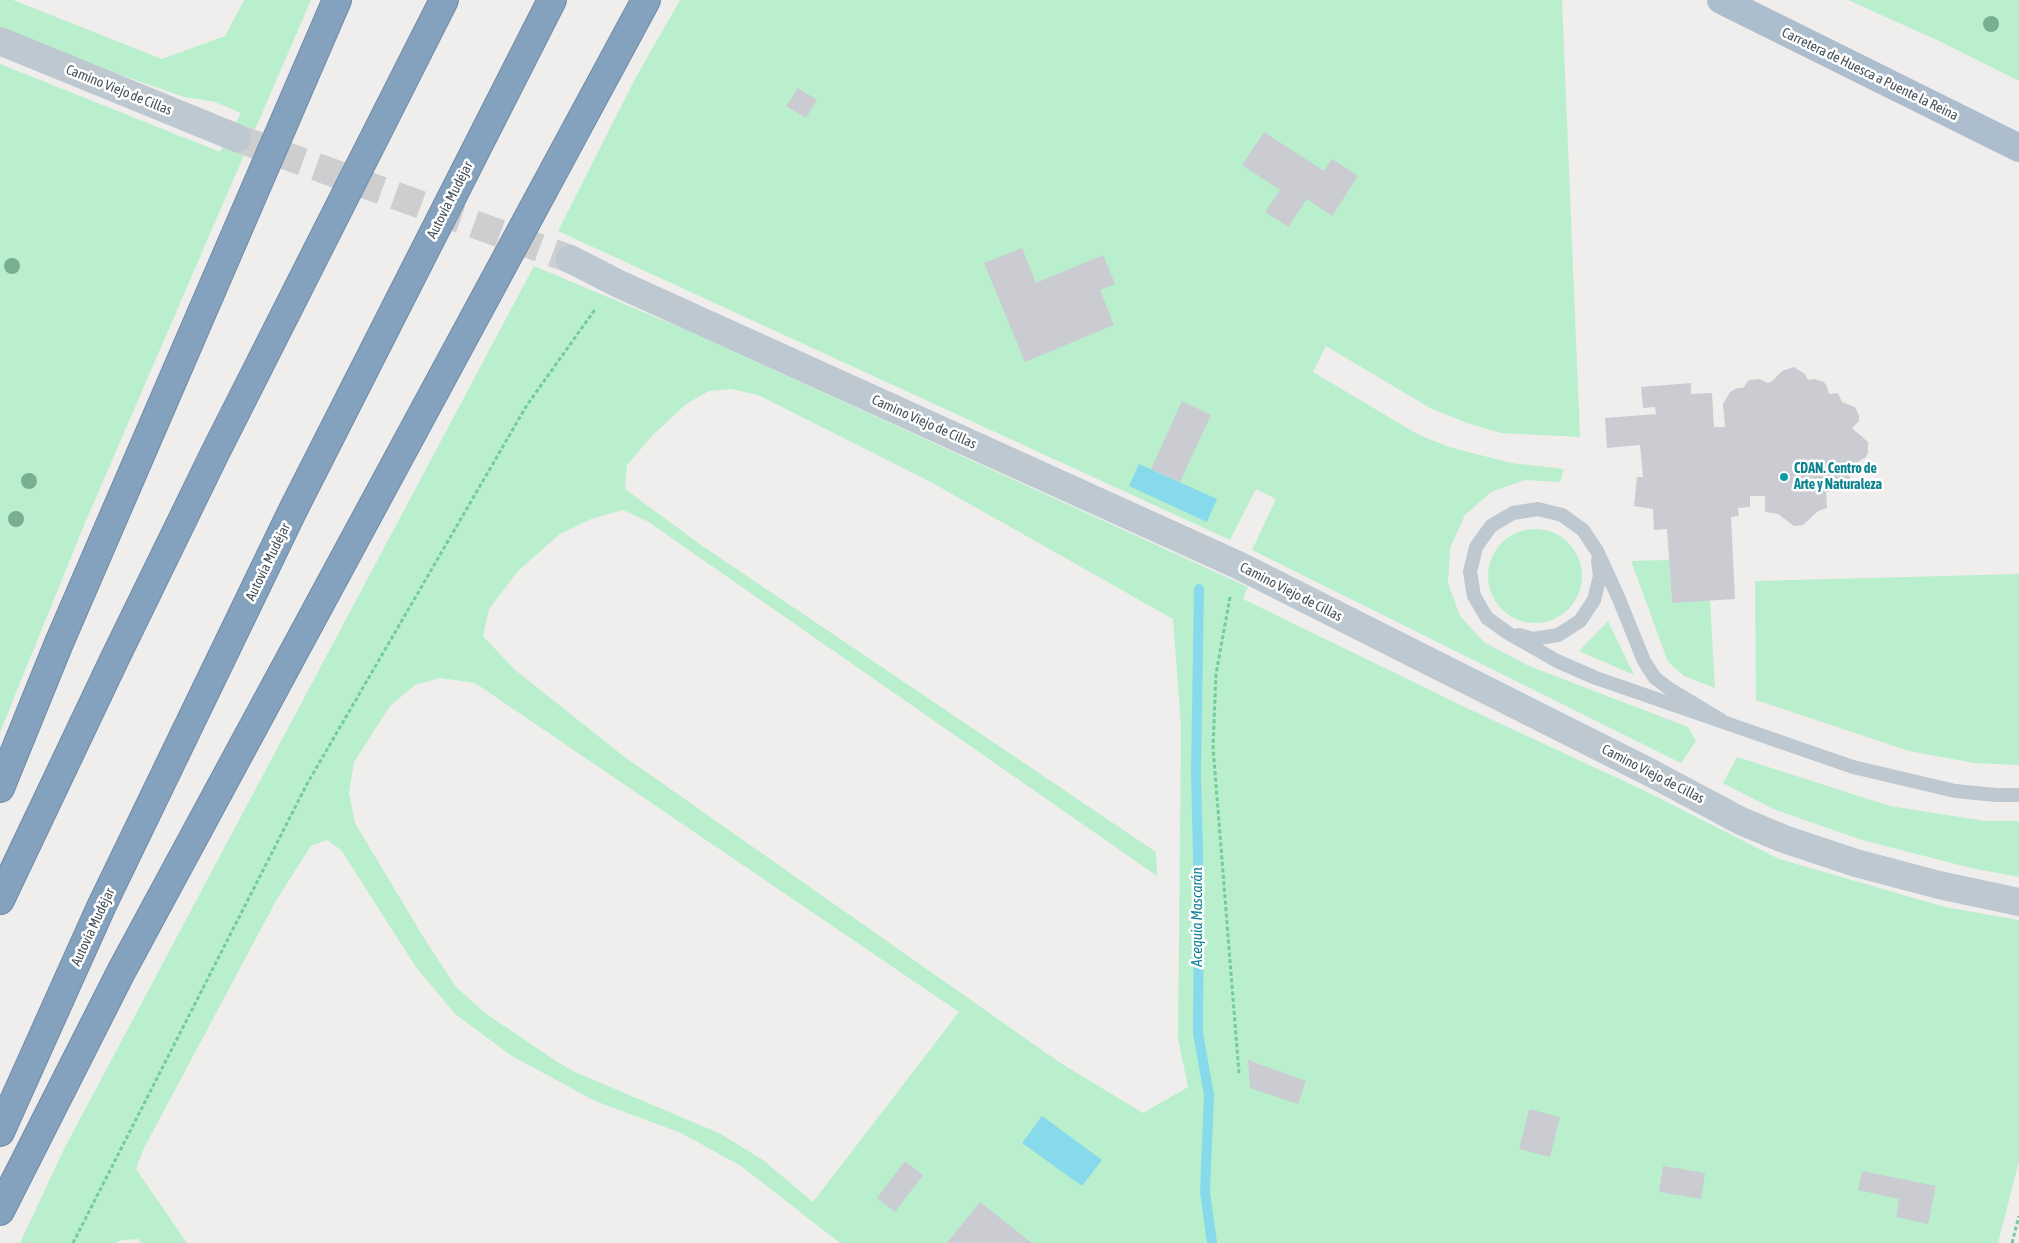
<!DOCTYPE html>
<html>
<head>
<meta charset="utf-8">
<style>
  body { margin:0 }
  canvas { display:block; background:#f0eded }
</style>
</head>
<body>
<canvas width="2019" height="1243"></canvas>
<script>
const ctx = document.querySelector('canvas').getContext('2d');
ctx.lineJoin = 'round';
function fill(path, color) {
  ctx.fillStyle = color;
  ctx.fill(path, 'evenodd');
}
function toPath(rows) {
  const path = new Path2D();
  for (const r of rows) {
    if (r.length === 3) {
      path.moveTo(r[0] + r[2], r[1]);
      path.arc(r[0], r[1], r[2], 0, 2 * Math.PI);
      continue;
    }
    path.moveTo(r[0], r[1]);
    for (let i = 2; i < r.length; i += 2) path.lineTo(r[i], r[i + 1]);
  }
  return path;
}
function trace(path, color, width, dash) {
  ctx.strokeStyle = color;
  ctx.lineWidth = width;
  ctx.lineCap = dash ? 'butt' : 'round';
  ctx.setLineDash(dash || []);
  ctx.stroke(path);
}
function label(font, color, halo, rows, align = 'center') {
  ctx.font = font + ' "Asap Condensed",sans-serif';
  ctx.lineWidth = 5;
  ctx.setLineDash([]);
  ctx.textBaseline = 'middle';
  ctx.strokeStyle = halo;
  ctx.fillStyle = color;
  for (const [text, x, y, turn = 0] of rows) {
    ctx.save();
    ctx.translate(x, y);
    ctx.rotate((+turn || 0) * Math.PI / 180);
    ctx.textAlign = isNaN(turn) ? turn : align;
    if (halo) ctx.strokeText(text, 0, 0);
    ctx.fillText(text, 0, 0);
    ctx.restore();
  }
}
const green = toPath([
  [0,0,13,0,162,59,225,36,244,0,311,0,85,523,0,732,0,64,220,152,241,113,215,102,184,97,58,53,0,27],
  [680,0,1562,0,1580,437,1501,433,1467,423,1430,408,1326,346,1313,372,1419,435,1449,447,1511,463,1564,469,1560,482,1525,480,1491,492,1465,515,1450,548,1448,583,1460,616,1484,642,1529,666,1688,727,1696,741,1681,763,1252,550,1276,499,1256,489,1230,540,558,231,635,79],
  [1848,0,2019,0,2019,81,1939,41],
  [534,266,691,332,1248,587,1243,599,1469,709,1645,791,1779,859,1945,907,2019,920,2019,1161,1998,1243,840,1243,741,1166,681,1133,595,1101,512,1056,455,1014,416,967,341,850,327,840,311,846,277,899,143,1150,136,1169,187,1243,141,1243,138,1239,122,1240,116,1243,20,1243,65,1147],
  [731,389,758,395,929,481,1173,619,1181,727,1178,1039,1188,1087,1143,1113,1059,1062,622,755,514,669,483,636,489,609,518,571,560,534,591,519,623,510,647,521,1157,876,1156,852,701,545,625,489,627,465,652,436,686,404,709,391],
  [440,678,475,683,959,1012,813,1202,763,1160,721,1134,575,1072,556,1061,485,1013,456,987,424,938,355,823,349,793,354,762,390,706,415,685],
  [1535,576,47],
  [1669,560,1672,603,1710,600,1715,688,1684,676,1668,662,1631,561],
  [2019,574,2019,765,1974,763,1909,751,1756,700,1755,581],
  [1608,621,1634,675,1579,651],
  [1737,757,1890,806,1985,821,2019,821,2019,877,1971,868,1862,840,1773,809,1723,783]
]);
const water = toPath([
  [1139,464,1217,499,1207,522,1129,486],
  [1042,1116,1102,1160,1082,1186,1022,1143]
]);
const stream = toPath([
  [1199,589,1196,773,1199,896,1198,1033,1209,1095,1205,1192,1212,1243]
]);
const building = toPath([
  [798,88,817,100,806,118,786,106],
  [1264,132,1324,171,1332,159,1358,176,1332,216,1307,199,1288,227,1265,212,1280,190,1242,165],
  [1022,248,1036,283,1103,255,1115,284,1100,290,1114,325,1025,362,984,263],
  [1794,367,1805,374,1808,380,1814,379,1824,382,1827,387,1829,394,1838,393,1842,402,1855,407,1859,416,1859,421,1852,428,1868,442,1868,452,1866,457,1853,465,1850,469,1850,483,1848,487,1844,491,1826,492,1827,508,1818,511,1803,525,1794,526,1778,514,1765,512,1765,496,1750,496,1750,507,1738,508,1739,516,1731,517,1735,599,1672,603,1667,529,1654,530,1653,509,1634,506,1637,477,1643,477,1640,445,1607,448,1605,418,1656,414,1655,407,1643,408,1641,387,1691,383,1691,394,1712,393,1714,427,1725,427,1723,404,1730,392,1737,388,1743,388,1749,380,1759,379,1768,383,1772,381,1782,371],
  [1182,401,1211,415,1180,482,1151,469],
  [1248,1060,1306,1081,1298,1104,1250,1088],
  [1529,1109,1560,1117,1550,1157,1519,1149],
  [905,1161,923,1175,895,1212,877,1198],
  [1663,1166,1705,1173,1701,1199,1659,1192],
  [1862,1171,1936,1186,1928,1224,1896,1217,1899,1199,1858,1190],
  [980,1202,1032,1243,947,1243]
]);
const streetTunnel = toPath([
  [237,138,570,259]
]);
const path = toPath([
  [1230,597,1216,674,1213,747,1239,1074],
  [73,1243,307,784,527,405,596,308],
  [2012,1243,2019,1216]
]);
const lane = toPath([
  [1519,635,1533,639,1558,635,1580,621,1594,600,1600,576,1598,561],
  [1721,720,1671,690,1655,678,1644,661,1619,599,1597,551,1583,530,1562,515,1538,509,1513,513,1491,526,1476,547,1470,572,1474,596,1487,618,1508,633,1557,661,1596,678,1853,767,1955,791,1996,795,2019,795]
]);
const street = toPath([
  [0,41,237,138],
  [570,259,619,284,1238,565,1653,774,1741,821,1784,839,1856,863,1939,885,2019,902]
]);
const primary = toPath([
  [1721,0,2019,148]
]);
const highway = toPath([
  [0,788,59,643,337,0],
  [0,900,115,658,215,453,444,0],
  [0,1132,102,905,293,510,552,0],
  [0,1211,121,972,646,0]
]);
const trees = [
  [1991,24],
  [12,266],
  [29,481],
  [16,519]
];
const markers = [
  [1784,477,5,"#0f9aa8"]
];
const streetNames = [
  ["Carretera de Huesca a Puente la Reina",1870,74,26],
  ["Camino Viejo de Cillas",119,90,22],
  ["Autovía Mudéjar",450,200,-63],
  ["Camino Viejo de Cillas",924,422,24],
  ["Autovía Mudéjar",268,562,-64],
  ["Camino Viejo de Cillas",1291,592,27],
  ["Camino Viejo de Cillas",1653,774,27],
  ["Autovía Mudéjar",93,927,-65]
];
const cultureNames = [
  ["CDAN. Centro de",1794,469],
  ["Arte y Naturaleza",1794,485]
];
const waterNames = [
  ["Acequia Mascarán",1197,917,-90]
];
fill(green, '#baefcd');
fill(water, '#87daec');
trace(stream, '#87daec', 10);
fill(building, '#caccd2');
trace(streetTunnel, '#ceced0', 28, [28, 14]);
trace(highway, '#6f8ca8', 30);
trace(path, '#72cc9d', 3, [4, 2.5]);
trace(lane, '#bdc8d0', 14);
trace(street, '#bdc8d0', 28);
trace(primary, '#acbecd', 28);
trace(highway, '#84a1bd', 28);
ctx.fillStyle = '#78af91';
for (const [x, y] of trees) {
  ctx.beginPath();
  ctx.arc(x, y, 8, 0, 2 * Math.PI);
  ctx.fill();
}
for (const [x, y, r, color] of markers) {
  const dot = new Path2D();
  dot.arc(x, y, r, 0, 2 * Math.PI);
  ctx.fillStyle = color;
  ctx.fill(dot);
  trace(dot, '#fff', 2);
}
label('14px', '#45515a', '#fff', streetNames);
label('bold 14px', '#0d838f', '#fff', cultureNames, 'left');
label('italic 15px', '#0c8098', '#fff', waterNames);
</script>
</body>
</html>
